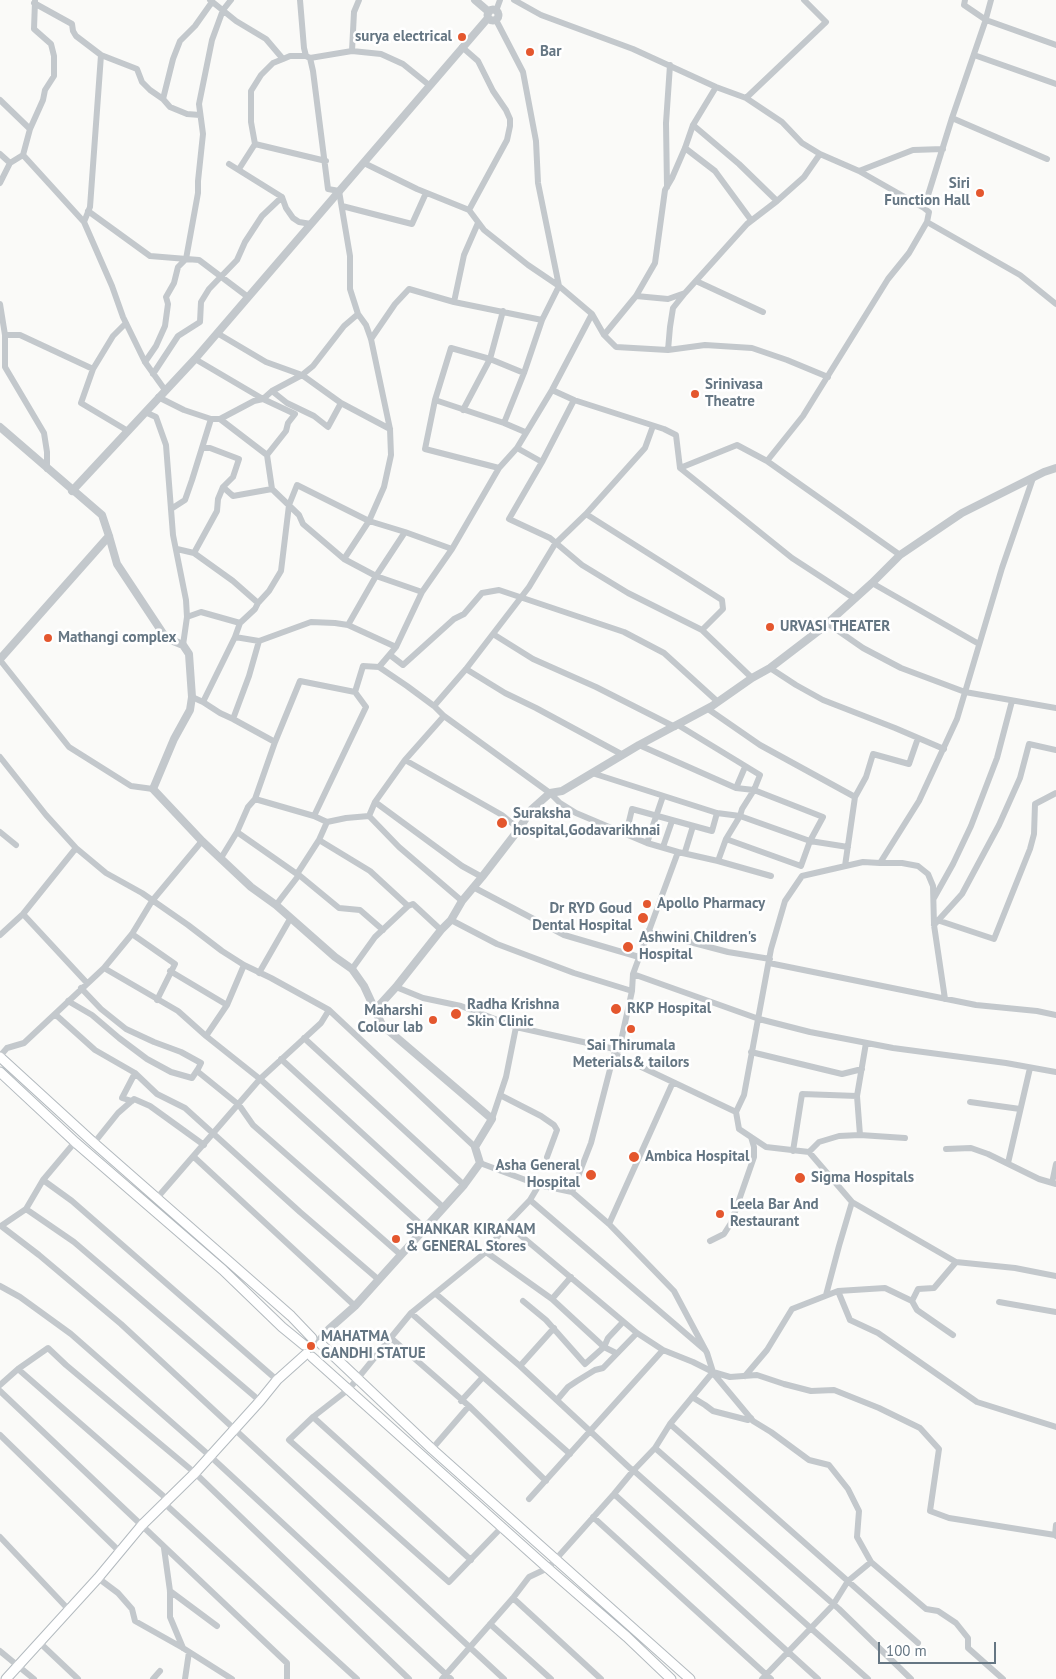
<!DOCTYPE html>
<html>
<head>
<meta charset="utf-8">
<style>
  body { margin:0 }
  #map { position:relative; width:1056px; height:1679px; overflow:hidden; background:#fafaf8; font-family:"PT Sans",sans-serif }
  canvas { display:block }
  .scale { position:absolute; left:878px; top:1642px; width:118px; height:22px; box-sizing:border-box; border:2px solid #657683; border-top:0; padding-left:6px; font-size:15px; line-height:18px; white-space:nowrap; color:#657683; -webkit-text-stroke:4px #fff; paint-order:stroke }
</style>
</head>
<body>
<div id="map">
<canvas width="1056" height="1679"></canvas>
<div class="scale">100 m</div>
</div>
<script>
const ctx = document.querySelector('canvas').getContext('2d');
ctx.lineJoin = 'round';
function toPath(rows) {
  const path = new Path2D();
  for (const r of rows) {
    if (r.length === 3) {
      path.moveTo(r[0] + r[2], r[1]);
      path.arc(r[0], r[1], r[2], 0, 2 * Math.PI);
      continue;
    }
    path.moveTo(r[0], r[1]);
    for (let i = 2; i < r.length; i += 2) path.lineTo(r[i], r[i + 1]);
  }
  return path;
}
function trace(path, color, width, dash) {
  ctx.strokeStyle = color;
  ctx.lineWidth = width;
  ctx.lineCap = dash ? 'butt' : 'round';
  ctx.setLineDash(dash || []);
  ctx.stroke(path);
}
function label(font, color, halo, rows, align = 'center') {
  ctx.font = font + ' "PT Sans",sans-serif';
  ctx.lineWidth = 5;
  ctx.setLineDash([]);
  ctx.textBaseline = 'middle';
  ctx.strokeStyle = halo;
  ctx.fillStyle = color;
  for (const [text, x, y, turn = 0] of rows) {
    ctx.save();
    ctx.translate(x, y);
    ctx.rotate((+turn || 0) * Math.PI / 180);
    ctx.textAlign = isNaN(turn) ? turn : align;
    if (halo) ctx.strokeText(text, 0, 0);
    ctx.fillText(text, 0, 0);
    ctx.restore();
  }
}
const minor = toPath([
  [210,0,236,21,266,39,283,59,290,56,306,56],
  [300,0,304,48,306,56,310,58,313,71,328,189,339,191,350,256,350,289,358,314],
  [514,0,541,15,633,49,716,87,746,98,782,122,802,143,820,154,859,171,924,208,929,212,927,222,1020,275,1056,304],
  [965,0,964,5,986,20,1056,45],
  [34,3,72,24,73,31,76,36,101,55,90,207,84,222],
  [496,11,500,0],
  [496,20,523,72,536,141,538,183,559,286,592,314,552,390,517,448,499,468,452,549,422,592,396,647,379,667,407,686,434,706,444,716,550,793,560,803,576,813,647,843,678,852,633,974,632,991,619,1050,614,1054,591,1143,572,1192],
  [462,47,478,61,493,91,506,110,510,119,510,126,507,140,469,210],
  [352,51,354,12,359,0],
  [101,55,137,69,142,82,150,90,163,99,173,59,180,41,195,26,212,2],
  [974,55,1056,84],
  [310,58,352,51,381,54,403,64,429,85],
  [746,98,826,22,804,0],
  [163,99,170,107,187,114,200,115],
  [0,100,30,129],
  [952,118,1047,159],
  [693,125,739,164,777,201],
  [255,144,326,161],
  [685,148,715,171,751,220],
  [0,154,10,163],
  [23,155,84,222,112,286,123,317,145,362,165,390],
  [364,163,417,189,469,210,484,230,528,265,559,286,542,320,454,302,464,255,478,223],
  [229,164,282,197,286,208,293,218,299,222,311,224],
  [239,169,255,144,251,122,251,91,261,75,273,63,283,59],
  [859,171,913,150,943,149],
  [0,183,10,163,23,155,30,129,43,100,45,90,54,76,54,56,51,44,34,29,35,1],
  [667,187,666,123,670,65],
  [342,206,412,224,426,193],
  [924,208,952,118,985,22,991,0],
  [88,211,150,256,199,260,248,297],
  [696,281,763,312],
  [636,296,655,263,665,190,672,178,685,148,693,125,716,87],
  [0,304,5,335],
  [592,314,604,335,616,347,668,350,705,345,752,348,787,360,828,377],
  [126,323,113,336,93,369,81,403,128,431],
  [217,333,266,362,302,375,341,403,390,429],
  [604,335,636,296,668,299,685,293,747,224,777,201,804,177,820,154],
  [371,339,395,304,409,289,454,302],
  [668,350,670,327,673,308,685,293],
  [195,359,263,399,295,414,288,423,286,431,267,455,220,419],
  [145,362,156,346,165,326,168,304,166,297,174,283,178,267,186,259,198,193,198,181,203,134,199,104,212,40,223,10,231,0],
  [153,374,178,336,200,322,201,302,209,289,237,260,245,242,262,216,282,197],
  [552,390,574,400,664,429,676,435,680,468],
  [272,391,287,403,314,416,328,427,341,403],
  [158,397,184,410,211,419],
  [435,400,504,423],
  [574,400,542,462,509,519,550,538,582,565,628,593,702,630,752,678],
  [463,410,490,359,503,311],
  [145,412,156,417,166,445,173,535,186,600,187,617],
  [525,432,504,423,524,373,542,320],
  [517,448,542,462],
  [267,455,272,489],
  [767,461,737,445,680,468,792,558,855,599],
  [499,468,425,449,435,400,451,348,490,359,524,373],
  [47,469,47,452,44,433,5,367,5,335,20,335,93,369],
  [223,487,233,496,272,489,299,515,303,524,344,559,376,576,422,592],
  [171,509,185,500,192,480,211,419,220,419,254,401,263,399,272,391,302,375,313,366,344,326,358,314,366,325,371,339,386,410,390,429,391,455,384,487,369,521,344,559],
  [586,514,645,448,653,426],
  [177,549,194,553,233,581,258,603],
  [194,553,217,511,218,499,223,487,233,477,239,459,210,448,202,448],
  [900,555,767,461,803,416,888,279,909,253,927,222],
  [872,583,979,644],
  [240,623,255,609,258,603,269,591,281,571,289,505,297,485,369,521,405,532],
  [827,623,863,648,901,668,965,692,1056,708],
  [348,625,376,576,405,532,452,549],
  [493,634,533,659,596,687,675,727],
  [183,645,187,617,201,612,240,623,235,637,259,641,311,622,335,623,348,625,396,647],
  [390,655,403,665,454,619,464,614,482,593,499,590,624,632,664,653,718,702],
  [0,660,69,747,131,786,153,789],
  [770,668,796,685,823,700,895,728,944,749],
  [466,669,505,693,536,708,623,755],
  [192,697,203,702,220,713,233,719,275,742],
  [203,702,235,637],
  [434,706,466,669,529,587,555,544,586,514,722,600,723,609,702,630],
  [708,709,760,745,855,797],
  [233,719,249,676,259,641],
  [678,725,760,775,754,790,742,809,740,816,726,839,718,861],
  [639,745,736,788,754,790,823,817,810,841,848,847],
  [0,757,46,815,76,848,23,914,0,935],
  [405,760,444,716],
  [592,773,717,813,740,816,810,841,801,866,726,839],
  [736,788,745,767],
  [255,799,275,742,300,681,355,692,363,666,379,667],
  [375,802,462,866,482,877],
  [314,816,366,707,355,692],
  [327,822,346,818,369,816],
  [0,832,16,845],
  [237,832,297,874],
  [626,834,632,809,712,831,717,813],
  [647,843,663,796],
  [663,847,672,821],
  [76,848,106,873,142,893,188,925,222,951,244,965,271,978,329,1010,475,1147],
  [678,852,718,861,771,876],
  [685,852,693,826],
  [221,858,237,832,248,807,255,799,314,816,327,822,319,840],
  [880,863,902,863,918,866,928,874,933,886,934,925,945,999],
  [845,866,855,797,866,777,873,754,909,764,918,738],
  [299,875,339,908,360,910,383,930],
  [473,887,564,935,639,957],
  [934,898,953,864,971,826,997,758,1012,701],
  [462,901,399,847,369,816,375,802,405,760,502,815,519,829],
  [276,905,299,875,297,874,319,840,370,871,408,906,413,904,441,930],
  [23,914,87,983],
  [451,920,497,944,574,973,632,991],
  [940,921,994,939,1030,849,1034,834,1035,804,1056,793],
  [934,925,962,894,999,825,1020,778,1029,744,1056,750],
  [648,931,728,952,770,959],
  [132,934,175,964,157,1000],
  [769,963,976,1005,1037,1011,1056,1015],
  [104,968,178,1011,206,1036,260,1079,425,1228],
  [352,969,375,937,408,906],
  [170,971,227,1005,206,1036],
  [259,973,290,919],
  [633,974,759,1019,810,1032,893,1048,1006,1063,1056,1072],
  [396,987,423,998,461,1006,516,1027],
  [81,988,101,1009,126,1029,154,1042,181,1052,201,1063,197,1071,239,1105,253,1125,401,1255],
  [68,1001,92,1015,119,1038,147,1059,171,1072,192,1078,198,1069],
  [227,1005,244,965],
  [56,1015,95,1050,135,1073,157,1094,185,1108,300,1212,379,1280],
  [304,1038,464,1185],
  [751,1052,842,1074,862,1069],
  [614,1054,736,1112,739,1129,766,1147,809,1152,852,1202,956,1262,1015,1268,1056,1276],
  [0,1056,7,1048,24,1043,104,968,132,934,152,901,202,841],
  [281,1059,444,1208],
  [500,1095,541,1116,554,1125,557,1130,547,1157],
  [132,1101,122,1098,135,1073],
  [970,1102,1020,1109],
  [736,1112,744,1095,771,949,785,901,802,876,863,862,880,863,919,801,957,719,1002,568,1033,478],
  [492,1119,506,1077,516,1027,619,1050],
  [860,1135,857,1096,866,1043],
  [94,1143,118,1113,134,1099,150,1106,204,1145],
  [946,1149,971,1148,988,1154,1039,1179,1056,1184],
  [793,1151,802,1094,857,1096],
  [809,1152,819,1142,839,1136,860,1135,905,1138],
  [194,1157,355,1306],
  [1008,1163,1030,1068],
  [43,1180,72,1201,277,1380],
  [1052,1183,1056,1164],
  [157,1198,260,1079,321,1023,329,1010],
  [530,1200,705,1350],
  [26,1209,43,1180,75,1142],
  [507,1224,637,1333,663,1350],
  [609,1224,673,1082],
  [710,1241,724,1234,731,1223,754,1157,754,1147,751,1137],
  [486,1252,552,1299,604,1347,616,1353],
  [0,1286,20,1297,71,1334,210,1456,451,1679],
  [838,1291,850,1320,878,1333,977,1402,1056,1427],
  [436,1294,520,1366,633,1471],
  [826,1295,839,1246,852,1202],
  [552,1299,571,1277],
  [523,1301,546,1320,585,1364,604,1347,608,1338,623,1322],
  [912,1301,918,1289,934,1288,956,1262],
  [999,1302,1056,1312],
  [411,1313,570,1454],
  [391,1338,469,1406,546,1481],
  [520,1366,554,1328],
  [18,1369,168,1500],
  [713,1373,753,1421,771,1432,809,1460,829,1465,848,1489,859,1511,857,1537,871,1562,926,1609,938,1611,956,1623,968,1638,968,1648,1003,1679],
  [745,1376,767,1350,792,1309,838,1291,885,1288,912,1301,917,1310,953,1335],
  [0,1385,18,1369,48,1348,66,1365,195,1473,409,1679],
  [0,1391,287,1663,287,1679],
  [692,1397,705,1405,713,1411,748,1420,751,1418],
  [557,1400,568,1387,577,1381,595,1370,603,1368,637,1333],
  [260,1401,74,1242,26,1209,1,1226,39,1255,121,1324,504,1679],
  [461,1401,483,1377],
  [313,1417,471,1560],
  [670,1424,918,1643],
  [0,1435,119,1551],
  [655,1448,839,1609,911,1679],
  [432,1449,469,1406],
  [633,1470,868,1679],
  [614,1494,818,1679],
  [529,1499,663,1350,693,1362,713,1372,730,1377,757,1375,784,1384,811,1391,834,1390,879,1408,920,1428,939,1449,930,1511,949,1518,1055,1535],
  [164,1503,357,1679],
  [593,1517,771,1679],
  [1056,1525,1055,1535,1056,1536],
  [502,1527,449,1582,289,1440,313,1417,349,1389,411,1313,486,1252,507,1224,530,1200,539,1185],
  [0,1537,69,1610],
  [164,1548,170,1591,170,1617,183,1648],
  [98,1578,118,1593,132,1609,135,1621,183,1648,232,1679],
  [170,1591,217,1626],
  [513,1598,601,1679],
  [490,1624,551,1679],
  [40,1643,78,1679],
  [0,1651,34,1679],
  [153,1679,160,1671],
  [185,1679,189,1652],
  [442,1679,513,1598,529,1577,548,1568,614,1494,633,1471,655,1448,670,1424,713,1372,707,1353,674,1291,609,1224,572,1192,539,1185,480,1163],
  [762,1679,833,1605,848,1581,871,1562]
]);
const tertiary = toPath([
  [475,0,489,12],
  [493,15,5.5],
  [0,427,102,515,109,536,117,564,166,638,183,645,189,654,192,697,190,710,174,739,153,789,202,841,251,887,276,905,335,957,352,969,364,986,382,1025,492,1119,475,1147,480,1163,464,1185,355,1306,329,1329,319,1341],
  [72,491,195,359,488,18],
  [0,659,109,536],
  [376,1009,396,987,441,930,451,920,462,901,482,877,519,829,531,810,550,793,562,791,639,745,712,706,752,678,770,668,821,629,872,583,900,555,962,513,1044,472,1056,468]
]);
const secondary = toPath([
  [0,1057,94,1143,291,1316,312,1338],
  [0,1072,75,1142,223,1270,282,1327,304,1345],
  [321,1344,432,1449,690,1679],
  [312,1357,543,1564,627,1637,671,1679],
  [6,1679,98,1578,142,1525,195,1473,260,1401,277,1380,306,1354]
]);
const markers = [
  [462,37,5,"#e4572e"],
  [530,52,5,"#e4572e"],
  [980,193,5,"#e4572e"],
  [695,394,5,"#e4572e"],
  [770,627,5,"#e4572e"],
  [48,638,5,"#e4572e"],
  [502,823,6,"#e4572e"],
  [647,904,5,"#e4572e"],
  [643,918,6,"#e4572e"],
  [628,947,6,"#e4572e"],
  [616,1009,6,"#e4572e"],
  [456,1014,6,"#e4572e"],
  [433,1020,5,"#e4572e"],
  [631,1029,5,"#e4572e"],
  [634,1157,6,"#e4572e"],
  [591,1175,6,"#e4572e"],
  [800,1178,6,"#e4572e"],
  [720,1214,5,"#e4572e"],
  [396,1239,5,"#e4572e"],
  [311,1346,5,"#e4572e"]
];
const poiNames = [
  ["surya electrical",452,37,"right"],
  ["Bar",540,52],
  ["Siri",970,184,"right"],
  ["Function Hall",970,201,"right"],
  ["Srinivasa",705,385],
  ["Theatre",705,402],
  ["URVASI THEATER",780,627],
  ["Mathangi complex",58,638],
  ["Suraksha",513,814],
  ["hospital,Godavarikhnai",513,831],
  ["Apollo Pharmacy",657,904],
  ["Dr RYD Goud",632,909,"right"],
  ["Dental Hospital",632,926,"right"],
  ["Ashwini Children's",639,938],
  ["Hospital",639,955],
  ["Radha Krishna",467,1005],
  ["Skin Clinic",467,1022],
  ["RKP Hospital",627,1009],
  ["Maharshi",423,1011,"right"],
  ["Colour lab",423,1028,"right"],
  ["Sai Thirumala",631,1046,"center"],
  ["Meterials& tailors",631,1063,"center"],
  ["Ambica Hospital",645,1157],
  ["Asha General",580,1166,"right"],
  ["Hospital",580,1183,"right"],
  ["Sigma Hospitals",811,1178],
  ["Leela Bar And",730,1205],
  ["Restaurant",730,1222],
  ["SHANKAR KIRANAM",406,1230],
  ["& GENERAL Stores",406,1247],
  ["MAHATMA",321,1337],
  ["GANDHI STATUE",321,1354]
];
trace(secondary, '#b3babf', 11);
trace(minor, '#c3c8cc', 6);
trace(tertiary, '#c3c8cc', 8);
trace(secondary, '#fff', 9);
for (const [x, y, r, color] of markers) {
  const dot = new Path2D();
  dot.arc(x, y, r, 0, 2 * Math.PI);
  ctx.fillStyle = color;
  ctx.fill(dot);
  trace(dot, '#fff', 2);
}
label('bold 15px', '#657683', '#fff', poiNames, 'left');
</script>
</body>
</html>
